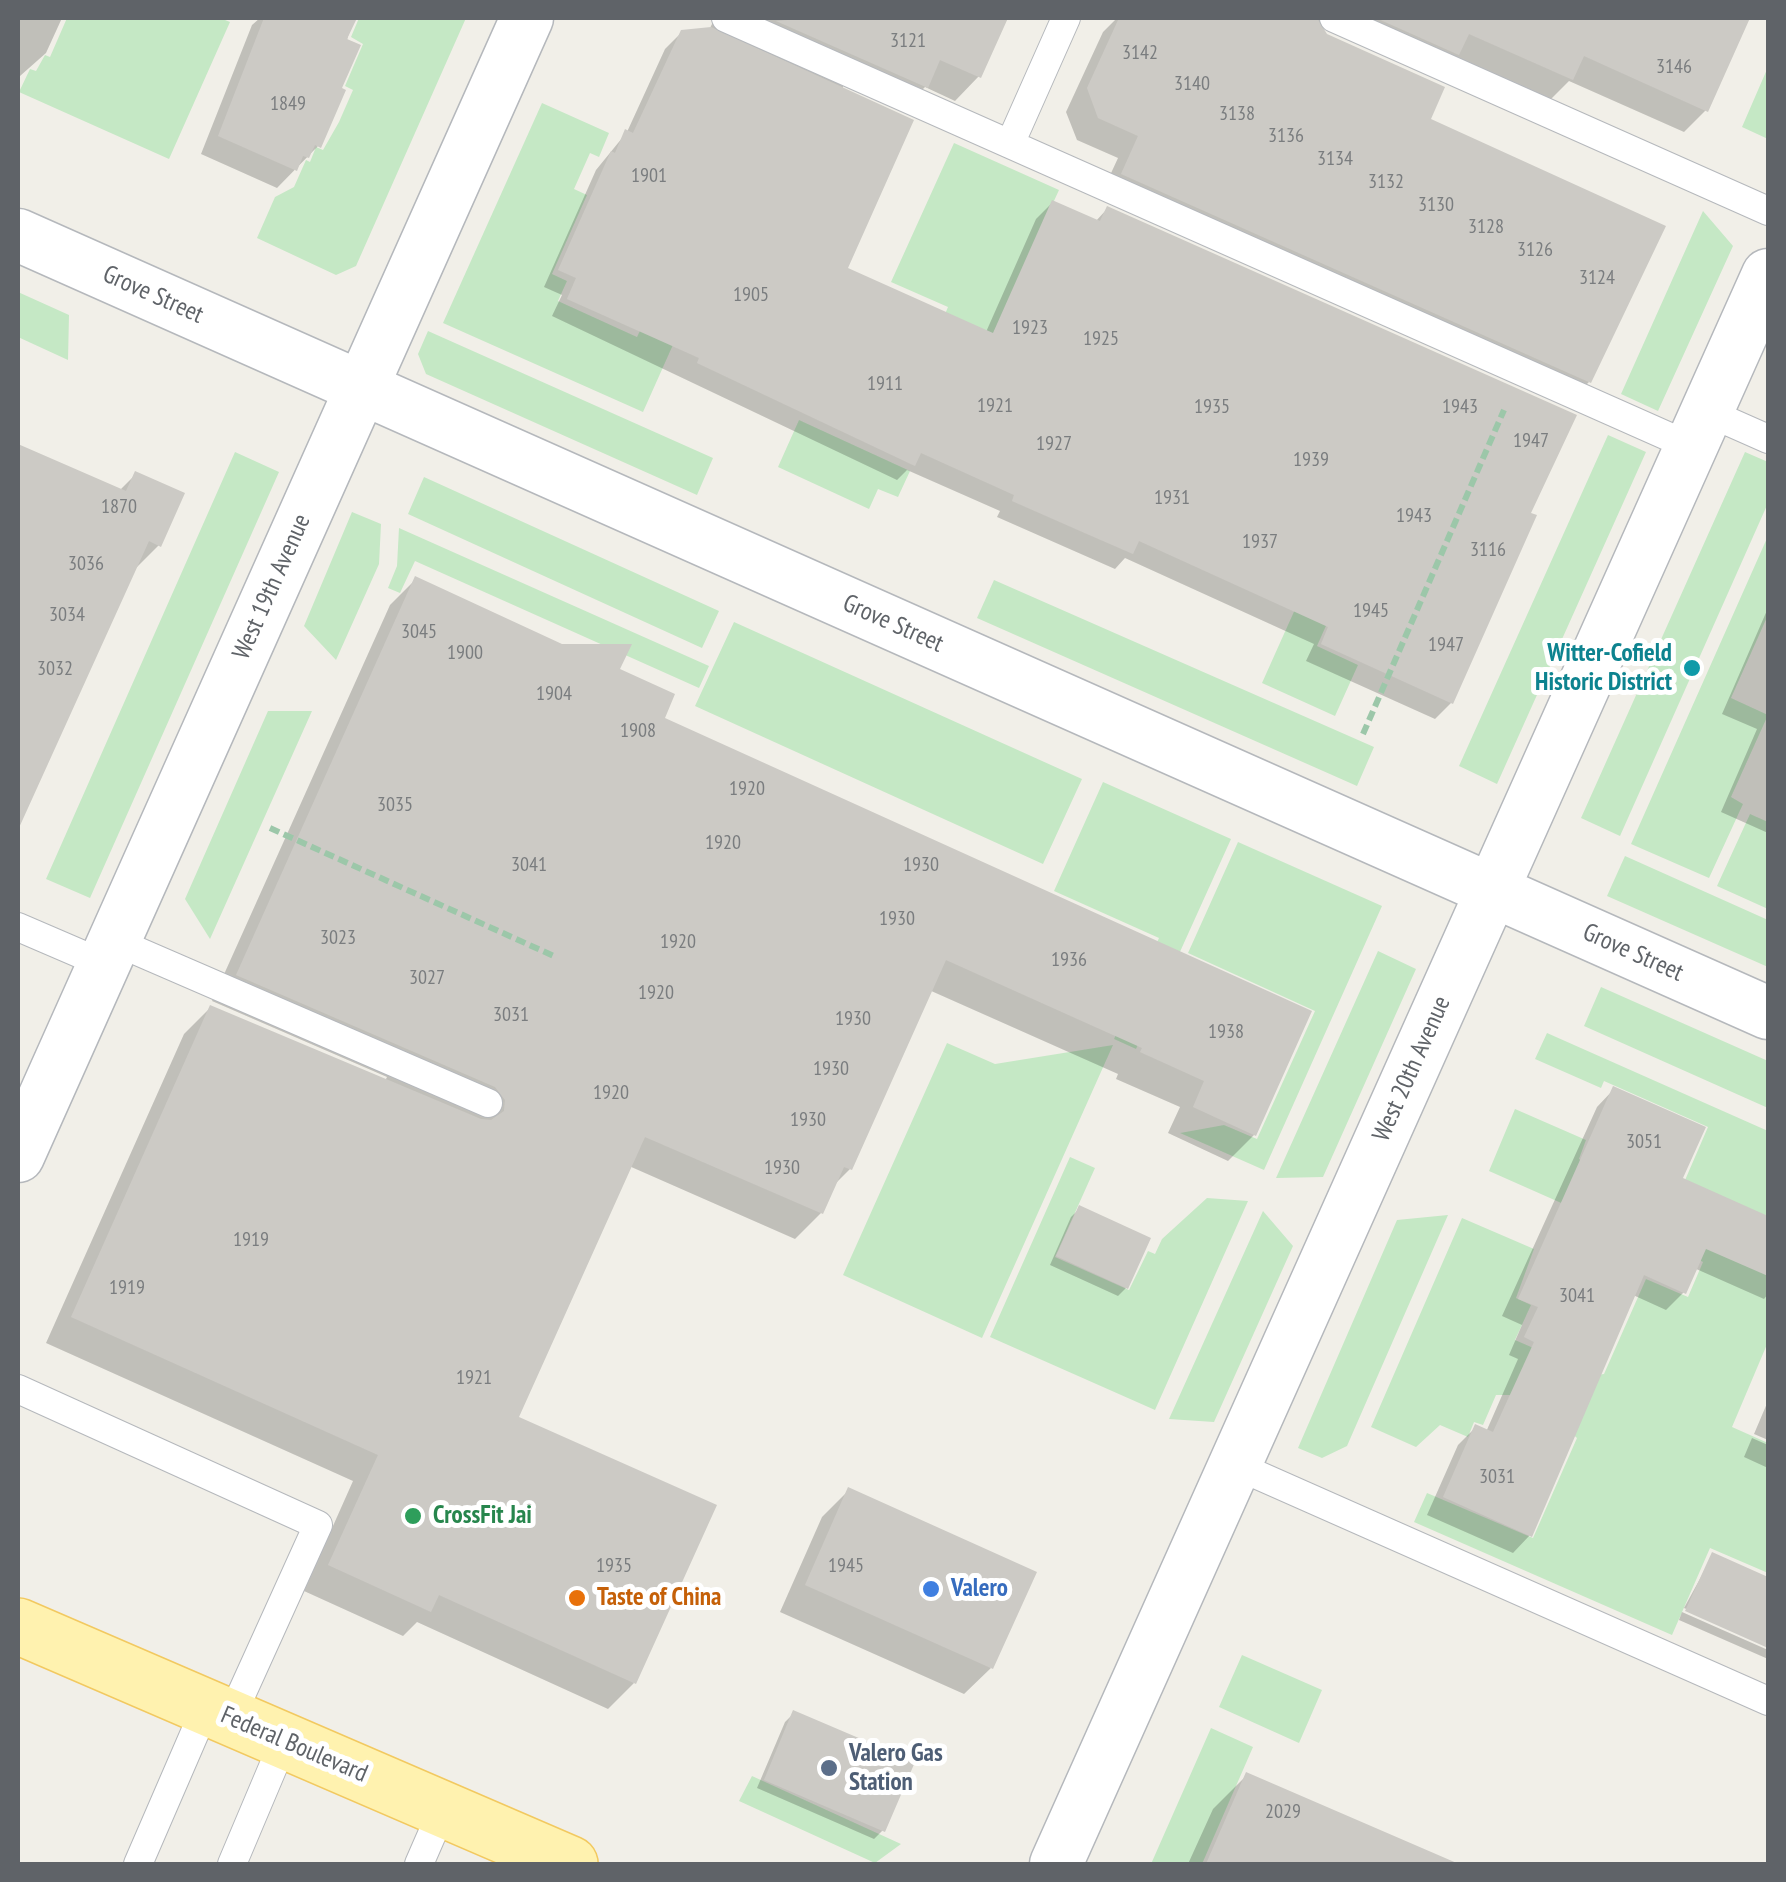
<!DOCTYPE html>
<html>
<head>
<meta charset="utf-8">
<style>
  body { margin:0 }
  #map { position:relative; width:1786px; height:1882px; overflow:hidden; background:#f1efe8; font-family:"PT Sans Narrow",sans-serif }
  canvas { display:block }
  .frame { position:absolute; inset:0; border:20px solid #5f6368; pointer-events:none }
</style>
</head>
<body>
<div id="map">
<canvas width="1786" height="1882"></canvas>
<div class="frame"></div>
</div>
<script>
const ctx = document.querySelector('canvas').getContext('2d');
ctx.lineJoin = 'round';
function fill(path, color) {
  ctx.fillStyle = color;
  ctx.fill(path, 'evenodd');
}
function toPath(rows) {
  const path = new Path2D();
  for (const r of rows) {
    path.moveTo(r[0], r[1]);
    for (let i = 2; i < r.length; i += 2) path.lineTo(r[i], r[i + 1]);
  }
  return path;
}
function trace(path, color, width, dash) {
  ctx.strokeStyle = color;
  ctx.lineWidth = width;
  ctx.lineCap = dash ? 'butt' : 'round';
  ctx.setLineDash(dash || []);
  ctx.stroke(path);
}
function label(font, color, halo, rows, align = 'center') {
  ctx.font = font + ' "PT Sans Narrow",sans-serif';
  ctx.lineWidth = 10;
  ctx.setLineDash([]);
  ctx.textBaseline = 'middle';
  ctx.strokeStyle = halo;
  ctx.fillStyle = color;
  for (const [text, x, y, turn = 0] of rows) {
    ctx.save();
    ctx.translate(x, y);
    ctx.rotate((+turn || 0) * Math.PI / 180);
    ctx.textAlign = isNaN(turn) ? turn : align;
    if (halo) ctx.strokeText(text, 0, 0);
    ctx.fillText(text, 0, 0);
    ctx.restore();
  }
}
const green = toPath([
  [67,18,220,18,230,22,169,159,19,92,30,69,36,71,45,55,50,57],
  [359,18,466,18,356,266,336,275,257,238,275,197,294,187,306,160,310,162,316,147,323,150,339,122,353,90,345,86,363,44,351,37],
  [1768,67,1768,139,1742,127],
  [542,103,609,133,599,157,590,153,574,189,587,195,552,274,567,281,558,301,637,337,647,316,747,179,643,412,443,323],
  [954,143,1059,190,984,354,937,333,948,307,891,282],
  [1703,211,1733,246,1658,411,1621,394],
  [18,292,69,315,68,360,18,337],
  [428,331,713,458,697,495,426,374,418,354],
  [799,420,910,471,898,497,878,489,869,509,778,467],
  [1608,435,1646,452,1497,784,1459,766],
  [1405,448,1317,646,1358,665,1335,716,1262,683,1331,529],
  [235,452,279,472,90,898,46,879],
  [1745,452,1768,462,1768,503,1620,836,1581,818],
  [424,477,719,611,702,648,408,514],
  [352,512,381,524,379,564,336,660,304,626],
  [399,528,709,666,699,688,415,561,400,593,388,588,397,566],
  [1768,536,1768,615,1731,698,1768,715,1731,797,1743,804,1709,878,1631,844],
  [994,580,1374,747,1357,786,977,618],
  [734,622,1082,779,1043,864,695,706],
  [268,711,312,711,210,939,185,899],
  [1103,782,1231,839,1136,1049,1114,1039,1159,938,1054,891],
  [1750,814,1768,822,1768,909,1717,886],
  [1238,842,1382,906,1264,1170,1180,1133,1224,1125,1257,1139,1315,1011,1188,953],
  [1625,856,1768,920,1768,967,1607,896],
  [1378,951,1416,969,1323,1177,1276,1178],
  [1601,987,1768,1061,1768,1108,1584,1026],
  [1547,1033,1768,1131,1768,1342,1732,1427,1768,1443,1768,1573,1710,1548,1672,1635,1414,1522,1427,1493,1533,1538,1577,1438,1527,1395,1496,1395,1483,1425,1474,1422,1468,1437,1440,1425,1416,1447,1371,1427,1462,1218,1534,1249,1516,1298,1531,1305,1515,1340,1596,1375,1604,1374,1646,1279,1688,1297,1703,1262,1675,1249,1663,1231,1708,1127,1604,1081,1601,1088,1535,1059],
  [947,1043,995,1064,1113,1045,982,1338,843,1275],
  [1515,1109,1586,1140,1579,1159,1595,1167,1647,1241,1489,1171],
  [1070,1157,1095,1168,1055,1257,1129,1290,1148,1251,1155,1254,1162,1239,1207,1198,1248,1201,1155,1410,990,1337],
  [1263,1211,1293,1246,1214,1422,1169,1419],
  [1448,1215,1347,1446,1322,1458,1298,1448,1397,1220],
  [1242,1655,1322,1690,1299,1743,1219,1707],
  [1211,1728,1253,1747,1202,1864,1151,1864],
  [752,1776,901,1844,875,1863,739,1801]
]);
const shadow = toPath([
  [18,18,62,18,46,53,20,76],
  [260,18,353,18,318,146,277,188,201,154,252,25],
  [715,18,1006,18,979,76,955,101,925,87,901,111,843,85,844,270,986,332,1036,219,1052,203,1095,222,1107,209,1528,514,1451,703,1435,719,1306,661,1314,644,1125,558,1115,569,997,517,1000,511,907,470,897,480,552,316,562,295,544,287,596,170,627,132,665,49,682,32,709,30],
  [1117,18,1747,18,1706,110,1684,132,1569,81,1549,101,1435,75,1316,22,1317,29,1428,120,1589,382,1567,404,1100,197,1118,158,1077,140,1066,112,1103,32],
  [18,446,119,491,136,474,159,545,132,572,18,828],
  [416,579,617,671,661,719,1309,1013,1254,1135,1228,1161,1168,1133,1180,1107,1116,1079,1118,1074,929,990,850,1169,834,1185,821,1213,795,1239,629,1166,516,1418,634,1683,608,1709,417,1622,403,1636,304,1591,353,1481,46,1343,184,1034,210,1008,385,1081,387,1077,212,1001,390,605],
  [1768,608,1768,833,1721,812,1757,729,1722,714],
  [1614,1089,1679,1179,1768,1219,1768,1294,1764,1299,1694,1268,1684,1292,1666,1310,1633,1295,1530,1535,1513,1553,1427,1515,1458,1445,1476,1427,1486,1432,1518,1359,1509,1355,1522,1325,1502,1316,1597,1107],
  [1080,1208,1126,1288,1118,1296,1050,1265,1071,1217],
  [1768,1401,1768,1440,1754,1434],
  [1752,1438,1768,1445,1768,1468,1744,1457],
  [849,1490,991,1668,964,1694,780,1612,822,1517],
  [1713,1555,1768,1580,1768,1644,1684,1608],
  [1682,1612,1768,1650,1768,1659,1679,1620],
  [794,1713,883,1830,874,1839,757,1788,785,1722],
  [1247,1775,1423,1859,1435,1864,1188,1864,1213,1809]
]);
const building = toPath([
  [264,18,357,18,347,39,361,45,342,88,346,90,321,148,315,145,309,158,303,156,297,171,218,136],
  [811,18,1008,18,981,78,940,60,928,88,776,21],
  [1119,18,1317,18,1327,34,1445,87,1431,119,1666,226,1591,383,1121,174,1138,136,1098,118,1087,88],
  [1376,18,1750,18,1708,112,1584,56,1573,80,1469,34,1459,55],
  [711,27,914,120,848,268,993,333,1052,200,1100,221,1107,206,1577,415,1531,513,1537,515,1453,704,1321,644,1328,627,1139,541,1133,554,1087,534,1012,501,1014,495,921,453,915,466,697,363,699,358,567,299,576,278,558,270,611,151,615,153,625,129,633,133,681,30],
  [18,444,126,491,135,471,185,493,161,547,149,541,18,830],
  [415,576,562,644,632,644,620,669,675,694,665,718,1312,1011,1256,1136,1193,1107,1204,1081,1140,1052,1142,1048,946,960,852,1170,844,1167,823,1214,645,1137,519,1417,717,1505,636,1684,439,1595,431,1612,328,1565,378,1455,71,1317,210,1005,481,1119,491,1120,504,1111,505,1100,495,1087,236,975],
  [1613,1086,1706,1127,1683,1178,1768,1216,1768,1276,1706,1249,1686,1294,1644,1275,1532,1537,1443,1497,1475,1424,1493,1432,1534,1342,1524,1337,1538,1307,1518,1299],
  [1079,1205,1151,1238,1128,1289,1056,1256],
  [848,1487,1037,1572,993,1669,805,1585],
  [1712,1552,1768,1577,1768,1648,1685,1611],
  [793,1710,915,1762,885,1832,764,1780],
  [1246,1772,1459,1864,1206,1864]
]);
const path = toPath([
  [1363,734,1504,410],
  [270,828,556,957]
]);
const lane = toPath([
  [726,18,1692,447],
  [1334,18,1768,211],
  [1010,144,1066,18],
  [1707,412,1768,439],
  [18,927,104,964],
  [114,941,488,1103],
  [18,1389,318,1525,231,1717],
  [1235,1465,1768,1701],
  [138,1864,206,1707],
  [232,1864,284,1741],
  [419,1864,443,1809]
]);
const street = toPath([
  [18,235,1768,1013],
  [18,1156,527,18],
  [1056,1864,1768,275]
]);
const primary = toPath([
  [18,1626,570,1864]
]);
const markers = [
  [1692,668,10,"#0f9aa8"],
  [413,1516,10,"#2e9e5b"],
  [931,1589,10,"#3f7fe0"],
  [577,1598,10,"#e8710a"],
  [829,1768,10,"#5c6f8a"]
];
const numberNames = [
  ["3121",908,41],
  ["3142",1140,53],
  ["3146",1674,67],
  ["3140",1192,84],
  ["1849",288,104],
  ["3138",1237,114],
  ["3136",1286,136],
  ["3134",1335,159],
  ["1901",649,176],
  ["3132",1386,182],
  ["3130",1436,205],
  ["3128",1486,227],
  ["3126",1535,250],
  ["3124",1597,278],
  ["1905",751,295],
  ["1923",1030,328],
  ["1925",1101,339],
  ["1911",885,384],
  ["1921",995,406],
  ["1935",1212,407],
  ["1943",1460,407],
  ["1947",1531,441],
  ["1927",1054,444],
  ["1939",1311,460],
  ["1931",1172,498],
  ["1870",119,507],
  ["1943",1414,516],
  ["1937",1260,542],
  ["3116",1488,550],
  ["3036",86,564],
  ["1945",1371,611],
  ["3034",67,615],
  ["3045",419,632],
  ["1947",1446,645],
  ["1900",465,653],
  ["3032",55,669],
  ["1904",554,694],
  ["1908",638,731],
  ["1920",747,789],
  ["3035",395,805],
  ["1920",723,843],
  ["3041",529,865],
  ["1930",921,865],
  ["1930",897,919],
  ["3023",338,938],
  ["1920",678,942],
  ["1936",1069,960],
  ["3027",427,978],
  ["1920",656,993],
  ["3031",511,1015],
  ["1930",853,1019],
  ["1938",1226,1032],
  ["1930",831,1069],
  ["1920",611,1093],
  ["1930",808,1120],
  ["3051",1644,1142],
  ["1930",782,1168],
  ["1919",251,1240],
  ["1919",127,1288],
  ["3041",1577,1296],
  ["1921",474,1378],
  ["3031",1497,1477],
  ["1935",614,1566],
  ["1945",846,1566],
  ["2029",1283,1812]
];
const streetNames = [
  ["Grove Street",153,295,24],
  ["West 19th Avenue",272,587,-66],
  ["Grove Street",893,624,24],
  ["Grove Street",1633,953,24],
  ["West 20th Avenue",1412,1069,-66],
  ["Federal Boulevard",294,1745,23]
];
const cultureNames = [
  ["Witter-Cofield",1672,654],
  ["Historic District",1672,683]
];
const leisureNames = [
  ["CrossFit Jai",433,1516]
];
const shopNames = [
  ["Valero",951,1589]
];
const foodNames = [
  ["Taste of China",597,1598]
];
const serviceNames = [
  ["Valero Gas",849,1754],
  ["Station",849,1783]
];
fill(green, '#c5e8c5');
fill(shadow, '#0003');
fill(building, '#cccac5');
trace(lane, '#b5b8bc', 30);
trace(street, '#b5b8bc', 55);
trace(primary, '#f2c960', 58);
trace(path, '#9cc7a9', 6, [10, 5]);
trace(lane, '#fff', 28);
trace(street, '#fff', 52);
trace(primary, '#fff2af', 55);
for (const [x, y, r, color] of markers) {
  const dot = new Path2D();
  dot.arc(x, y, r, 0, 2 * Math.PI);
  ctx.fillStyle = color;
  ctx.fill(dot);
  trace(dot, '#fff', 4);
}
label('20px', '#7a7d7f', null, numberNames);
label('25px', '#5f6368', '#fff', streetNames);
label('bold 25px', '#0d838f', '#fff', cultureNames, 'right');
label('bold 25px', '#27864d', '#fff', leisureNames, 'left');
label('bold 25px', '#366cbe', '#fff', shopNames, 'left');
label('bold 25px', '#c56008', '#fff', foodNames, 'left');
label('bold 25px', '#4e5e75', '#fff', serviceNames, 'left');
</script>
</body>
</html>
